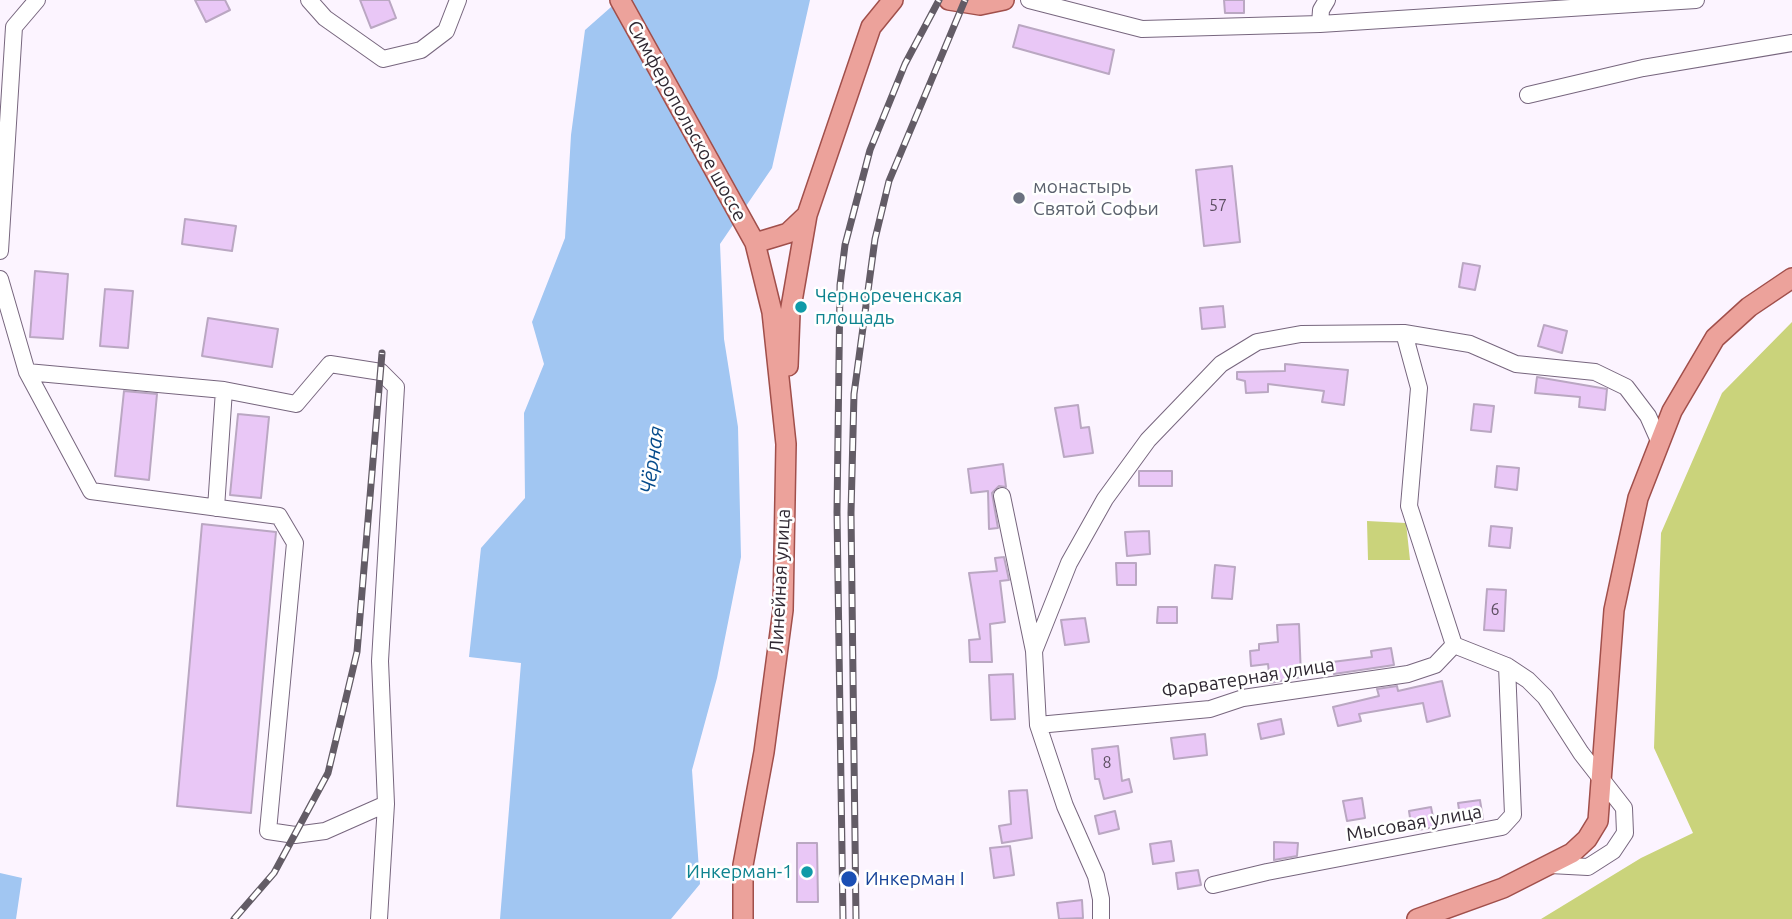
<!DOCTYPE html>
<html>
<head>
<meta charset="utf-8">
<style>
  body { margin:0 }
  canvas { display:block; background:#fcf4ff }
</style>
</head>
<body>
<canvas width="1792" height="919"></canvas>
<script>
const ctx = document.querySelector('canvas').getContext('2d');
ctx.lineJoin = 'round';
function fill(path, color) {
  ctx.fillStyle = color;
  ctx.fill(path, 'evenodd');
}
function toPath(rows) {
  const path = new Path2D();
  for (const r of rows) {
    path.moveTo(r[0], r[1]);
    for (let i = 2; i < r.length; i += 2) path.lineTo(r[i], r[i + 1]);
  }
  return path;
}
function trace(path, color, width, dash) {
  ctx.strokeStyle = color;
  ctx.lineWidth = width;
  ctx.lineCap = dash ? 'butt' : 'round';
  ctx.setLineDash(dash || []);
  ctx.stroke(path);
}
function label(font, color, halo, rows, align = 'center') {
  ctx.font = font + ' Ubuntu,sans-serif';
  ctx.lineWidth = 5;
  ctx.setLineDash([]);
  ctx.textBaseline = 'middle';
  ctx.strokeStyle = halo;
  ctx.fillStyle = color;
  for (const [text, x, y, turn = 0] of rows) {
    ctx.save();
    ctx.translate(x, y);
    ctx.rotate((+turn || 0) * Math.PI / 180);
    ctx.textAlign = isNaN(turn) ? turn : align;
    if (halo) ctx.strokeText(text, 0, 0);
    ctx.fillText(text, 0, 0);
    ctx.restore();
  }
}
const green = toPath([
  [1792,322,1792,919,1541,919,1641,858,1693,833,1654,748,1661,533,1722,393],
  [1367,521,1406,523,1410,560,1368,560]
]);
const water = toPath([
  [619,0,810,0,772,168,720,244,724,339,738,427,741,557,717,678,692,770,700,884,671,919,500,919,521,663,469,657,481,548,525,498,524,413,544,364,532,322,565,238,571,135,585,30],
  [0,873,22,878,16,919,0,919]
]);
const building = toPath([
  [195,0,225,0,230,10,206,22,195,0],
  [360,0,389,0,396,18,371,28,360,0],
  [1224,0,1244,0,1244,13,1225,13,1224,0],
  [1019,25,1114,50,1109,74,1013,47,1019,25],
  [1232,166,1240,242,1204,246,1196,170,1232,166],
  [185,219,236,226,232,251,182,244,185,219],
  [1463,263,1480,266,1475,290,1459,287,1463,263],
  [35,271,68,274,63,339,30,337,35,271],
  [105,289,133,291,128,348,100,346,105,289],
  [1223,306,1225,327,1202,329,1200,308,1223,306],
  [208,318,278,329,272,367,202,356,208,318],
  [1544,325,1567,331,1562,353,1538,346,1544,325],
  [1285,364,1348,370,1344,405,1322,402,1324,391,1268,384,1268,392,1246,393,1245,381,1237,379,1237,372,1285,371,1285,364],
  [1537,377,1607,389,1605,410,1579,407,1580,397,1535,393,1537,377],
  [124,391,157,394,149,480,115,476,124,391],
  [1474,404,1494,406,1491,432,1471,430,1474,404],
  [1078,405,1081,428,1089,427,1093,453,1064,457,1055,408,1078,405],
  [238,414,269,417,261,498,230,495,238,414],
  [1003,464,1006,487,999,486,992,493,998,528,989,529,988,491,971,493,968,469,1003,464],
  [1497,466,1519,468,1517,490,1495,487,1497,466],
  [1139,471,1172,471,1172,486,1139,486,1139,471],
  [202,524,276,532,251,813,177,806,202,524],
  [1491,526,1512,528,1510,548,1489,546,1491,526],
  [1149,531,1150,554,1127,556,1125,532,1149,531],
  [1004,557,1009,580,1000,581,1005,622,990,624,992,662,970,662,969,640,980,639,969,573,997,571,995,558,1004,557],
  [1116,563,1136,563,1136,585,1117,585,1116,563],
  [1215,565,1235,567,1232,599,1212,598,1215,565],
  [1487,589,1506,590,1504,631,1484,630,1487,589],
  [1158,607,1177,607,1177,623,1157,623,1158,607],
  [1085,618,1089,642,1065,645,1061,620,1085,618],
  [1299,624,1301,677,1270,683,1268,664,1251,666,1250,651,1259,650,1259,644,1278,642,1277,625,1299,624],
  [1391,648,1394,665,1334,674,1332,662,1372,657,1371,651,1391,648],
  [1013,674,1015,719,991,720,989,675,1013,674],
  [1442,681,1450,716,1427,722,1423,703,1359,714,1361,721,1338,726,1333,707,1379,696,1377,689,1397,686,1398,691,1442,681],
  [1281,719,1284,734,1261,739,1258,724,1281,719],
  [1205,734,1207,755,1174,759,1171,738,1205,734],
  [1118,746,1122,781,1129,779,1132,792,1104,799,1099,779,1095,779,1092,749,1118,746],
  [1027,790,1032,838,1002,843,999,826,1011,824,1009,791,1027,790],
  [1362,798,1365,818,1347,821,1343,801,1362,798],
  [1480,800,1483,819,1461,822,1458,803,1480,800],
  [1431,807,1435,827,1412,831,1409,811,1431,807],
  [1115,811,1119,829,1099,834,1095,816,1115,811],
  [1171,841,1174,861,1153,864,1150,844,1171,841],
  [1274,842,1298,843,1297,856,1274,860,1274,842],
  [797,843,817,843,818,902,797,902,797,843],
  [1010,846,1014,875,994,878,990,848,1010,846],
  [1198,870,1201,885,1178,889,1176,873,1198,870],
  [1082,900,1083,918,1059,919,1057,903,1082,900]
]);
const minor = toPath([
  [309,0,325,18,383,59,421,50,446,31,458,0],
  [1029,0,1142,29,1320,24,1696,0],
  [1320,24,1321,10,1327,0],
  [1528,95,1643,68,1792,43],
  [0,251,14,27,37,0],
  [0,279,27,372,91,491,279,516,295,543,268,831,295,835,325,831,386,804,379,919],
  [1404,333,1419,388,1409,506,1454,645,1507,666,1528,680,1545,697,1581,753,1624,808,1625,833,1613,851,1588,867,1550,865],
  [27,372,224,390],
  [1002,496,1034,651],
  [216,508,224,390,296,404,330,364,381,372,396,387,380,661,386,804],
  [1038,725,1210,709,1243,698,1408,674,1435,665,1454,645],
  [1213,885,1267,872,1502,827,1513,815,1507,666],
  [1101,919,1101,899,1096,876,1065,806,1038,725,1034,651,1069,563,1105,499,1148,440,1221,364,1257,342,1301,334,1404,333,1470,344,1516,364,1595,372,1626,387,1648,416,1660,443]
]);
const major = toPath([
  [620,0,755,243,772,312,786,444,783,610,764,752,743,865,743,919],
  [949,0,980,5,1004,0],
  [755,243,788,233,807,215,871,27,893,0],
  [788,366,790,313,807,215],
  [1417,919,1503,888,1572,853,1587,839,1598,821,1614,610,1638,498,1672,411,1715,338,1749,307,1792,278]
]);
const rail = toPath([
  [234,919,274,873,328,773,357,652,382,353],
  [843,919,837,512,840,285,845,245,870,150,905,64,939,0],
  [856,919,851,513,854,394,875,239,889,181,965,0]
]);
const markers = [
  [1019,198,7,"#6b7280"],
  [801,307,7,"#0f9aa8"],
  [807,872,7,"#0f9aa8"],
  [849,879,9,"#1a4fb4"]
];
const numberNames = [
  ["57",1218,206],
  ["6",1495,610],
  ["8",1107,763]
];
const streetNames = [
  ["Симферопольское шоссе",687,121,61],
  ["Линейная улица",780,581,-87],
  ["Фарватерная улица",1248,678,-9],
  ["Мысовая улица",1414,823,-10]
];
const worshipNames = [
  ["монастырь",1033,187],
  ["Святой Софьи",1033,209]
];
const cultureNames = [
  ["Чернореченская",815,296],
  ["площадь",815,318],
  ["Инкерман-1",793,872,"right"]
];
const transitNames = [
  ["Инкерман I",865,879]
];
const waterNames = [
  ["Чёрная",652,460,-82]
];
fill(green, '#cad37b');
fill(water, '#a1c6f2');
fill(building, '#e9c7f6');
trace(building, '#baa7c2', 2);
trace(minor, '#77667e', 18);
trace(major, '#a14f4b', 22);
trace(minor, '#fff', 16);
trace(major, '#eca29b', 19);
trace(rail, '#635c66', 7);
trace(rail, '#fff', 4.5, [13]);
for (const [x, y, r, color] of markers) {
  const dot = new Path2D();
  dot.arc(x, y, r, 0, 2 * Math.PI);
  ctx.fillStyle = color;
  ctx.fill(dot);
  trace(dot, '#fff', 2.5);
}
label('16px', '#5e5063', null, numberNames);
label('19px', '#2f2832', '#fff', streetNames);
label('19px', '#5b616d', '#fff', worshipNames, 'left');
label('19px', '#0d838f', '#fff', cultureNames, 'left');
label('19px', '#164399', '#fff', transitNames, 'left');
label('italic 21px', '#054b8b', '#fff', waterNames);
</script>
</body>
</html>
